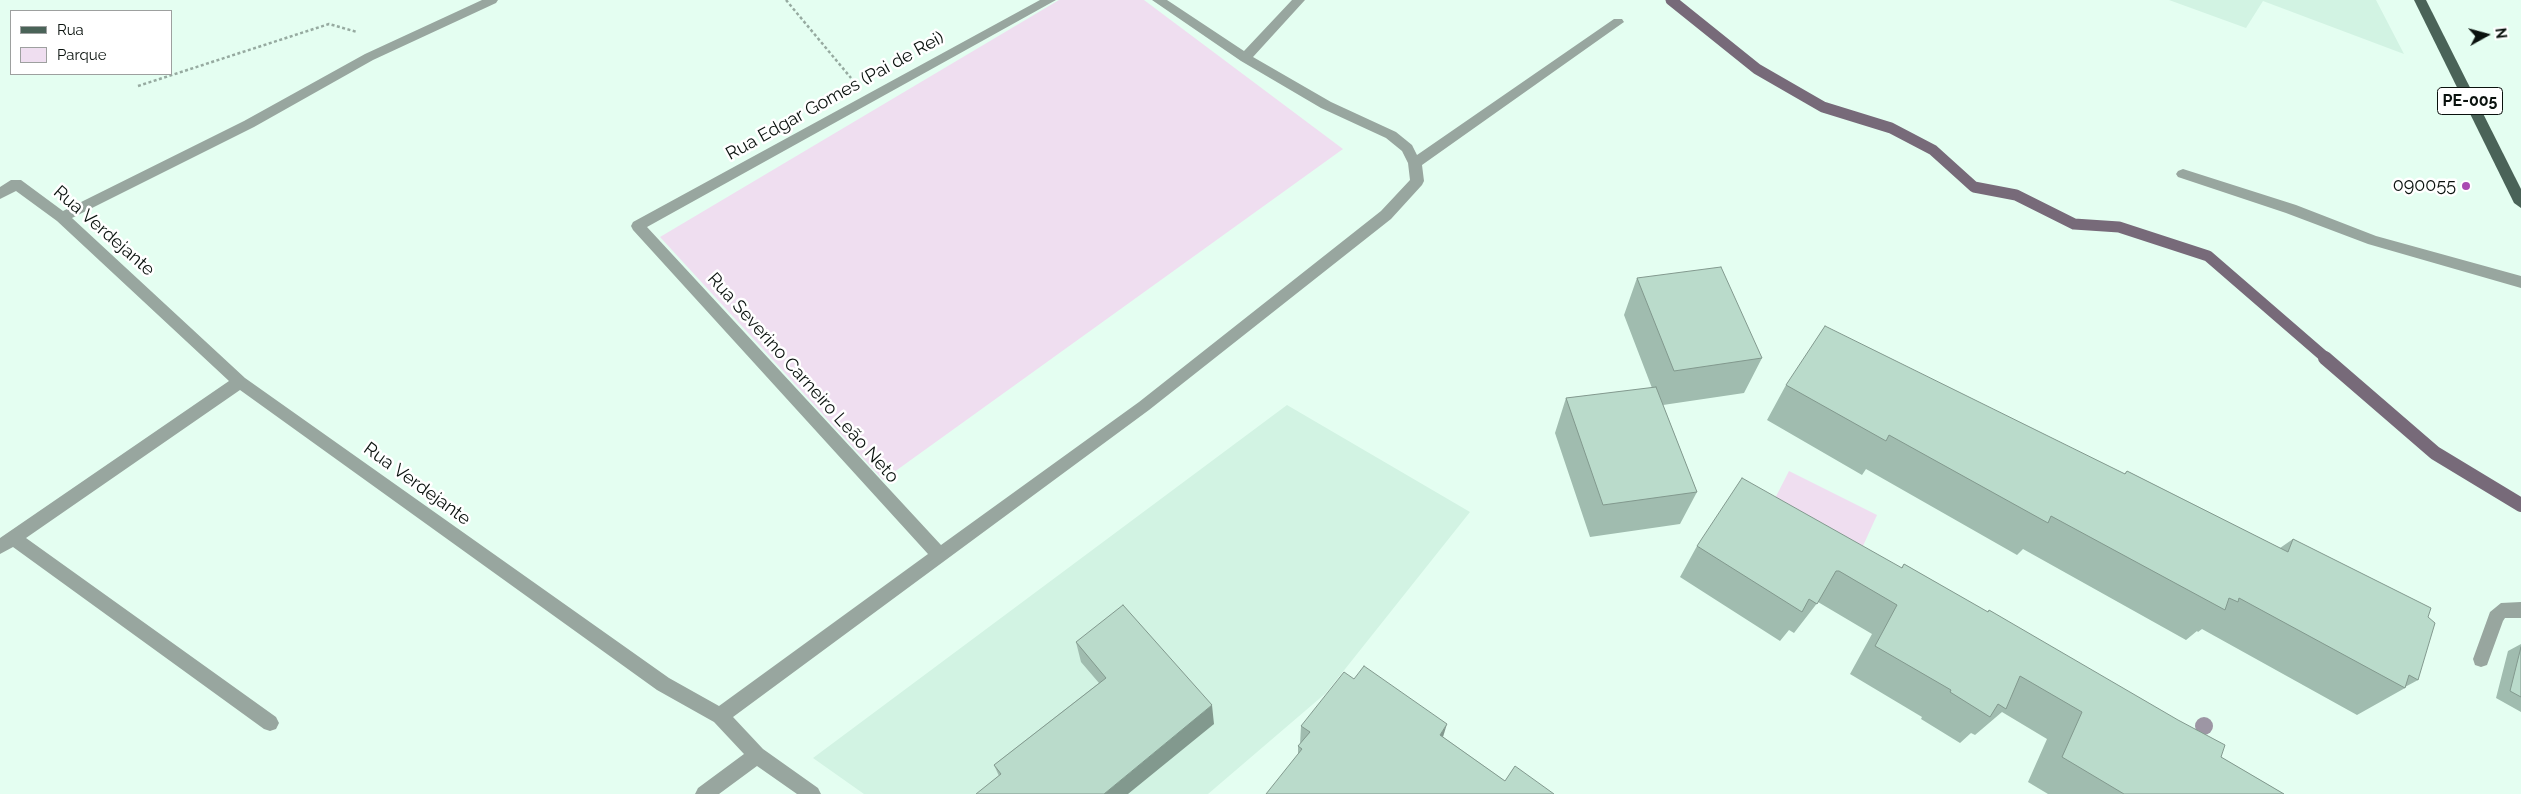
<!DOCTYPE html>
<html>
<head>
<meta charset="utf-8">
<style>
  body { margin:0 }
  #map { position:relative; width:2521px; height:794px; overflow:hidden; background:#e4fef1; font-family:Raleway,sans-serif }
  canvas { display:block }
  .legend { position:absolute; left:10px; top:10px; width:162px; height:65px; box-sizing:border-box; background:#fff; border:1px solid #9da09f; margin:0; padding:6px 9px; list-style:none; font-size:15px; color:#0a120e }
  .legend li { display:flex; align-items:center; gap:10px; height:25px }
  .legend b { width:25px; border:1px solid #9da09f }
  .north { position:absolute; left:2461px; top:10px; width:50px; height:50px; -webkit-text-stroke:4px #fff; paint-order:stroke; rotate:83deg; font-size:14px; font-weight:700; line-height:20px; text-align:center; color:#0a120e }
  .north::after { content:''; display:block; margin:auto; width:18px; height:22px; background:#0a120e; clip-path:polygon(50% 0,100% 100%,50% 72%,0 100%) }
</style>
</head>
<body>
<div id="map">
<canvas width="2521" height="794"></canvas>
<ul class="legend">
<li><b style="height:6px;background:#4a6358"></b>Rua</li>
<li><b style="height:14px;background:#efdef0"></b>Parque</li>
</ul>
<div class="north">N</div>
</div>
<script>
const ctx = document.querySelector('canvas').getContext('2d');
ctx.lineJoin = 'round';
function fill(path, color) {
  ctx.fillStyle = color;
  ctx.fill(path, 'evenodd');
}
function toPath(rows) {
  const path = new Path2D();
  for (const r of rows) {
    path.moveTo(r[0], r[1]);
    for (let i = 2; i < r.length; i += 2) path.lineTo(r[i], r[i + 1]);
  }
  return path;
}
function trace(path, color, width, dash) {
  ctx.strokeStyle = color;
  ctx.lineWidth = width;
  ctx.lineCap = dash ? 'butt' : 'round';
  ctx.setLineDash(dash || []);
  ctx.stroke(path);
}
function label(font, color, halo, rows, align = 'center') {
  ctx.font = font + ' Raleway,sans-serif';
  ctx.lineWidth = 5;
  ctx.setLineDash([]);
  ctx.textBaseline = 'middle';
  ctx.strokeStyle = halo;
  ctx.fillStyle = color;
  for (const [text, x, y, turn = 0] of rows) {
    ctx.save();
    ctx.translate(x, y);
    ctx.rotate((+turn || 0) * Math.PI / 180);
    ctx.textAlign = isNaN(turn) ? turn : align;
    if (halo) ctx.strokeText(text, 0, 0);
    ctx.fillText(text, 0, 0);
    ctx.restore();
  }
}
const built = toPath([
  [2169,0,2376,0,2404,54,2263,1,2246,28],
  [1287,405,1470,512,1326,693,1208,794,864,794,813,758]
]);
const green = toPath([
  [1059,0,1144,0,1343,149,883,480,660,237],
  [1789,471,1877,515,1853,568,1763,522]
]);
const streamFar1 = toPath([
  [1671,0,1757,69,1823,107,1891,128,1933,150,1974,187,2016,195,2074,224,2119,227,2208,256,2327,359]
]);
const stream = toPath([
  [2325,358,2435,453,2521,505]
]);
const path = toPath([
  [786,0,851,78],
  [138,86,329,24,357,32]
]);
const minor = toPath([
  [482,0,498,0,496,3,373,60,254,127,72,218,245,378,669,678,719,706,928,554,633,230,631,226,633,222,1040,0,1056,0,647,227,941,545,1139,402,1381,211,1410,180,1408,163,1402,151,1386,138,1321,108,1241,61,1152,0,1167,0,1244,51,1292,0,1305,0,1253,57,1331,102,1396,132,1412,145,1417,155,1614,19,1622,19,1624,22,1422,165,1424,181,1422,185,1391,219,1149,410,733,717,763,749,818,788,821,794,797,794,757,766,719,794,695,794,698,788,744,754,714,722,657,690,240,390,26,538,276,717,279,723,276,729,270,731,264,729,13,547,0,554,0,538,229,381,57,221,16,191,0,199,0,187,11,180,21,180,63,211,244,121,365,54,482,0],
  [2183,169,2296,205,2376,236,2521,276,2521,288,2368,244,2286,213,2178,177,2176,174,2178,171,2183,169],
  [2521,602,2521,618,2505,618,2503,621,2487,665,2481,667,2475,665,2473,659,2490,612,2501,603,2521,602]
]);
const major = toPath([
  [2414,0,2426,0,2521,189,2521,208,2514,203,2414,0]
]);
const trees = [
  [2204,726]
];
const wall = toPath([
  [1637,278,1762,358,1744,393,1663,405,1697,492,1680,524,1590,537,1555,433,1566,398,1652,388,1624,315],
  [1786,385,2124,474,2127,471,2280,548,2293,539,2428,617,2418,680,2405,687,2405,688,2357,715,2202,629,2198,632,2197,631,2186,640,2023,549,2017,555,1866,469,1862,475,1767,420],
  [1697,546,1901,568,1904,564,1987,612,1989,610,2221,757,2284,794,2048,794,2028,782,2047,739,2002,712,1975,735,1971,733,1960,743,1921,719,1922,717,1850,674,1872,634,1818,602,1794,633,1789,630,1780,641,1680,577],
  [1076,642,1214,724,999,776,994,765,1099,683,1081,662],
  [2521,644,2521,712,2496,698,2508,651],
  [1301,726,1443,737,1505,781,1298,754,1298,746,1300,745]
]);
const shadedWall = toPath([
  [1212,705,1214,724,1128,794,1104,794],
  [1447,724,1439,750,1440,735]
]);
const building = toPath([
  [1721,267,1762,358,1674,371,1637,278,1721,267],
  [1825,326,2125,474,2127,471,2288,552,2293,539,2431,608,2428,617,2435,623,2418,680,2409,675,2405,688,2239,598,2238,602,2229,598,2225,610,2051,516,2048,523,1889,435,1886,441,1786,385,1825,326],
  [1656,387,1697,492,1603,505,1566,398,1656,387],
  [1742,478,1902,568,1904,564,1988,612,1989,610,2178,720,2225,745,2221,757,2284,794,2124,794,2062,757,2082,712,2020,676,2006,709,1998,704,1990,717,1950,692,1951,690,1875,646,1897,605,1839,571,1836,571,1817,604,1809,599,1802,612,1697,546,1742,478],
  [1123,605,1212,705,1104,794,976,794,1001,774,994,765,1106,678,1076,642,1123,605],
  [2521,647,2521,697,2510,691,2521,647],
  [1364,666,1447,724,1440,735,1505,781,1515,766,1554,794,1266,794,1302,749,1298,746,1310,732,1301,726,1344,672,1354,679,1364,666]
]);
const markers = [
  [2466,186,5,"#aa4ab2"]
];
const shields = [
  [2470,101,65]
];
const shieldNames = [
  ["PE-005",2470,101]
];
const streetNames = [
  ["Rua Edgar Gomes (Pai de Rei)",835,96,-29],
  ["Rua Verdejante",104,231,41],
  ["Rua Severino Carneiro Leão Neto",803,378,48],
  ["Rua Verdejante",417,484,36]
];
const poiNames = [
  ["090055",2456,186]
];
fill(built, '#d2f3e3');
fill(green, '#efdef0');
trace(streamFar1, '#776a79', 11);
trace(stream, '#776a79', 14);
trace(path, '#96aaa0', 2.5, [3, 2.5]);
fill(minor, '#98a69f');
fill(major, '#4a6358');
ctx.fillStyle = '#9d96a4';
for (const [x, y] of trees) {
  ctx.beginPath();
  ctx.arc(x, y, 9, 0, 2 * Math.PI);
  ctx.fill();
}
fill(wall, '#a0bcaf');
fill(shadedWall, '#82998e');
fill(building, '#badbcb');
trace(building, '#82998e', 1);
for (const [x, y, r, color] of markers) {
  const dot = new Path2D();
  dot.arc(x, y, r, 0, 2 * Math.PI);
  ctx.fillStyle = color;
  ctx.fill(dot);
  trace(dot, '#fff', 2);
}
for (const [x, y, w] of shields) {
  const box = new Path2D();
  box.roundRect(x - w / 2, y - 13.5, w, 27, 4);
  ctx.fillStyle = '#fff';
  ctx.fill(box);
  trace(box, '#0a120e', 1);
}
label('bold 16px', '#0a120e', null, shieldNames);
label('18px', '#0a120e', '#fff', streetNames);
label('18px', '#0a120e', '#fff', poiNames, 'right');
</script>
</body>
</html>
